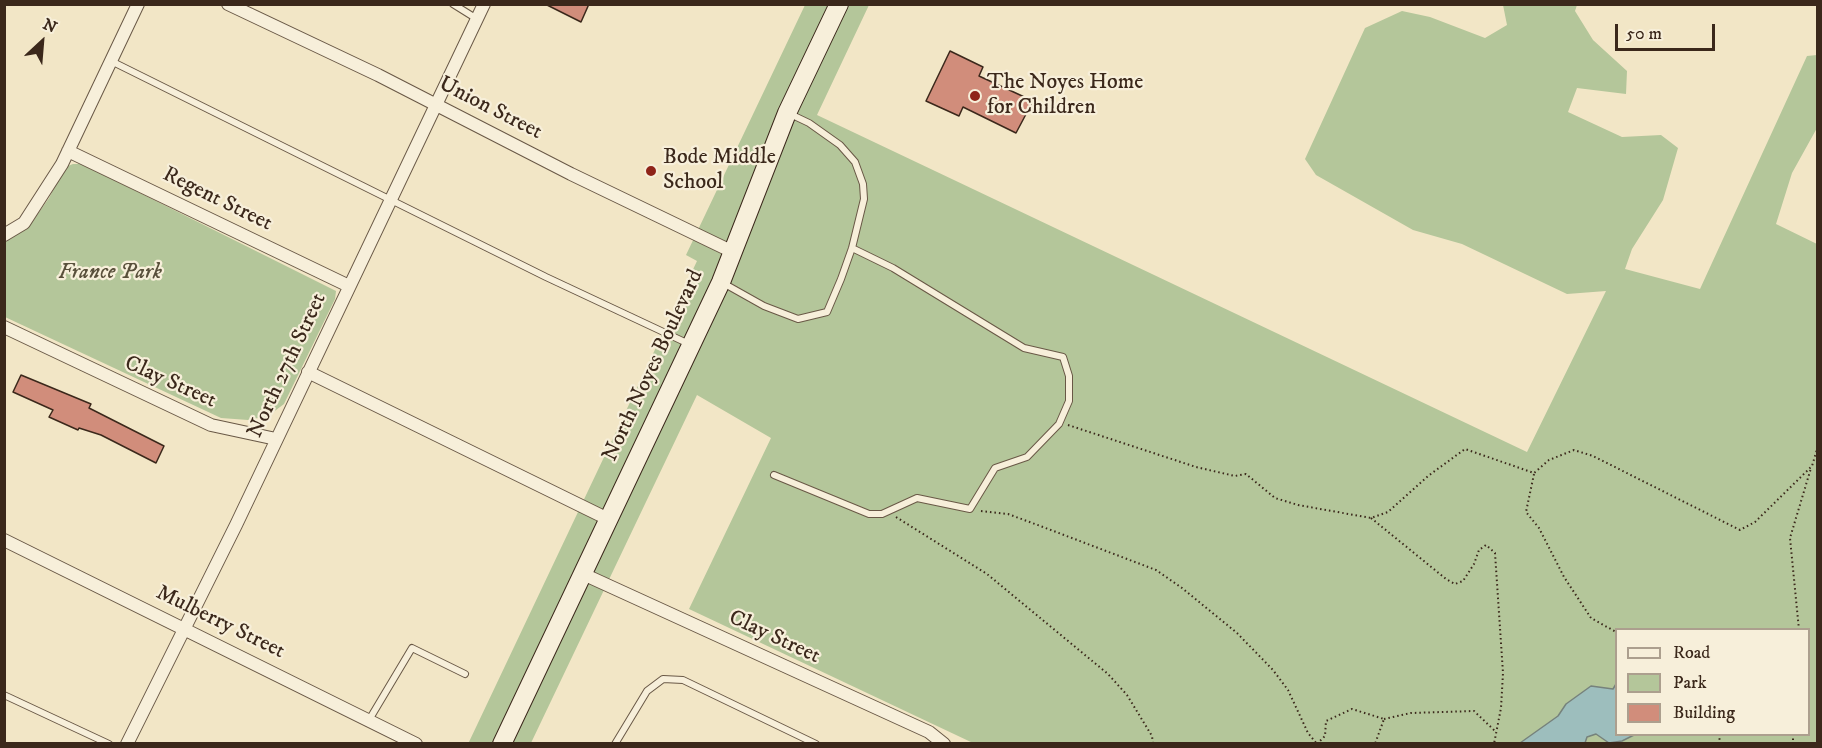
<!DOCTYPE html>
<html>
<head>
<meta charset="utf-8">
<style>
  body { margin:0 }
  #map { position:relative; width:1822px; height:748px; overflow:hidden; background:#f2e6c6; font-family:"IM FELL DW Pica",serif }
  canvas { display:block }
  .frame { position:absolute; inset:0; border:6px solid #3b281b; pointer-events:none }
  .legend { position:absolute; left:1615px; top:628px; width:195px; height:108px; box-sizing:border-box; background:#f7efda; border:2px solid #ac9f8e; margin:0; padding:8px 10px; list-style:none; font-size:18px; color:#3b281b }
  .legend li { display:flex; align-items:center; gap:12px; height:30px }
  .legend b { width:30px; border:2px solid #ac9f8e }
  .north { position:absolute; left:12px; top:12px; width:60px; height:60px; -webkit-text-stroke:4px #f7efda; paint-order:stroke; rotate:26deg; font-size:16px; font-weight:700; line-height:24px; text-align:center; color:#3b281b }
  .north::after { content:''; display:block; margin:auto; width:21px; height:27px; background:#3b281b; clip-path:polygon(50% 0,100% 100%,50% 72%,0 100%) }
  .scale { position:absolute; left:1615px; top:24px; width:100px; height:27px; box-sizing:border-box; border:3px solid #3b281b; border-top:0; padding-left:8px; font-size:18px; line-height:21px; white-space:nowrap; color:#3b281b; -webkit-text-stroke:4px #f7efda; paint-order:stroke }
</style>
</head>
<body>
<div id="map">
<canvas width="1822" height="748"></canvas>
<div class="frame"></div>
<ul class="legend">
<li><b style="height:8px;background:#f7efda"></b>Road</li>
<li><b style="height:16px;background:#b4c69a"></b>Park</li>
<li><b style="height:16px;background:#d18d7b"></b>Building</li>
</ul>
<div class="north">N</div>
<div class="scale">50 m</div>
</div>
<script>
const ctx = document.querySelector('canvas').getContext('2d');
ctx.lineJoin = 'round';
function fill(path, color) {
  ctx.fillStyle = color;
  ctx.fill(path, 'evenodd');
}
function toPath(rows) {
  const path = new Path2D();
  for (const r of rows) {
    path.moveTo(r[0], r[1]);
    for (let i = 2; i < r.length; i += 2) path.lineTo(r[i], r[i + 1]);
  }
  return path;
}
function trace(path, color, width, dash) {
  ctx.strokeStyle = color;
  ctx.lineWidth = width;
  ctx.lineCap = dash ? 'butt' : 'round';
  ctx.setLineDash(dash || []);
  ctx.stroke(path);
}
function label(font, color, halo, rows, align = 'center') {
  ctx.font = font + ' "IM FELL DW Pica",serif';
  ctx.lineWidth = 4.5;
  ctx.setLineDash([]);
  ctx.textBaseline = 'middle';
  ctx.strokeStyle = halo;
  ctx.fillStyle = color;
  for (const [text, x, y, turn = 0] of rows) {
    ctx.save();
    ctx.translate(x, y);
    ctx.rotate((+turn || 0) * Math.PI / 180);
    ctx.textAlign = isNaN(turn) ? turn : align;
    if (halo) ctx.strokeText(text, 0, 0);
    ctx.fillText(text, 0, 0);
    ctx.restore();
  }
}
const green = toPath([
  [805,5,869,5,817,115,1527,452,1606,291,1567,294,1462,244,1413,230,1316,175,1305,159,1365,28,1402,11,1430,17,1485,38,1507,25,1503,5,1577,5,1575,11,1593,40,1627,71,1626,94,1577,88,1568,112,1622,137,1661,135,1678,148,1663,200,1632,249,1625,269,1700,289,1807,56,1817,55,1817,128,1792,173,1776,224,1817,244,1817,743,973,743,689,609,771,438,697,395,531,743,468,744,697,261,686,255],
  [1616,630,1808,630,1808,734,1616,734],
  [73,164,82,164,336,291,335,299,284,404,268,416,248,420,221,418,5,317,4,240,30,225,49,198,65,167]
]);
const water = toPath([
  [1616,684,1616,734,1634,735,1622,741,1609,743,1596,734,1587,737,1585,743,1520,743,1558,716,1566,704,1591,686,1613,689,1616,684]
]);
const building = toPath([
  [545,4,589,4,581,22,545,4],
  [950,51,983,67,979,76,1033,101,1016,133,963,107,959,116,926,101,950,51],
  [21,375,91,404,89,408,164,446,156,463,101,435,79,428,78,430,49,417,53,410,13,392,21,375]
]);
const path = toPath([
  [1068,425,1196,467,1235,476,1246,474,1275,498,1298,505,1371,518,1388,512,1428,476,1465,449,1534,473,1549,460,1574,450,1593,456,1740,530,1755,522,1812,466,1818,446],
  [1534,474,1526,512,1539,528,1564,577,1591,618,1616,632],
  [981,511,1008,514,1043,527,1156,570,1182,588,1237,633,1273,670,1288,690,1308,733,1317,744],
  [896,517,987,574,1108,674,1127,695,1152,736,1153,744],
  [1371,518,1446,579,1455,584,1463,581,1474,564,1479,550,1486,545,1495,553,1503,673,1501,708,1494,744],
  [1799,630,1790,538,1811,468],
  [1384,719,1411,713,1474,711,1495,731],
  [1718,734,1721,744],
  [1793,734,1793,744],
  [1317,744,1325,736,1326,721,1352,709,1384,719,1375,744]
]);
const lane = toPath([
  [453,4,477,19],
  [111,61,546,277,689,344],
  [723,283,764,306,798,319,827,312,841,279,852,248,864,199,863,184,855,162,840,145,809,123,788,113],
  [774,475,869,514,882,514,917,498,970,509,995,468,1027,457,1059,424,1069,401,1069,376,1063,357,1024,348,893,268,852,248],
  [4,695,109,744],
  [369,720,412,648,465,674],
  [615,744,647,691,663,679,683,680,816,744]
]);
const street = toPath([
  [228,4,378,75,571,174,733,252],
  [68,151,349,286],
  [4,235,24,223,62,164,138,4],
  [4,327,211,425,276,439],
  [308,372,608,519],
  [4,540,416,744],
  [583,574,929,732,944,744],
  [127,744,236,525,484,4]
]);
const secondary = toPath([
  [502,744,721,282,787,113,839,4]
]);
const markers = [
  [975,96,6,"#8f2418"],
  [651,171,6,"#8f2418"]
];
const poiNames = [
  ["The Noyes Home",987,83],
  ["for Children",987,108],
  ["Bode Middle",663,158],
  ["School",663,183]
];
const streetNames = [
  ["Union Street",490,109,27],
  ["Regent Street",217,200,26],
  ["North 27th Street",288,366,-65],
  ["North Noyes Boulevard",654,366,-65],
  ["Clay Street",170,383,24],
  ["Mulberry Street",220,623,26],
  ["Clay Street",774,638,25]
];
const parkNames = [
  ["France Park",110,273]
];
fill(green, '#b4c69a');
fill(water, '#9dbebd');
trace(water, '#76827c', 1.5);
fill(building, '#d18d7b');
trace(building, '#3b281b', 1.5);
trace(lane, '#695846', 8);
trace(street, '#695846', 14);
trace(secondary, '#3b281b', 20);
trace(path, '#3b281b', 2, [1.5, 3]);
trace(lane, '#f7efda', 6);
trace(street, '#f7efda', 12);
trace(secondary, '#f7efda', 18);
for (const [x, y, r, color] of markers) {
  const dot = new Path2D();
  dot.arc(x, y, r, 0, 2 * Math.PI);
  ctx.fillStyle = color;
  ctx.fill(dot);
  trace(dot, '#f7efda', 2);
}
label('22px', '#3b281b', '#f7efda', poiNames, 'left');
label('22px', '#3b281b', '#f7efda', streetNames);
label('italic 22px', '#59503b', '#f7efda', parkNames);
</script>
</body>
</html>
